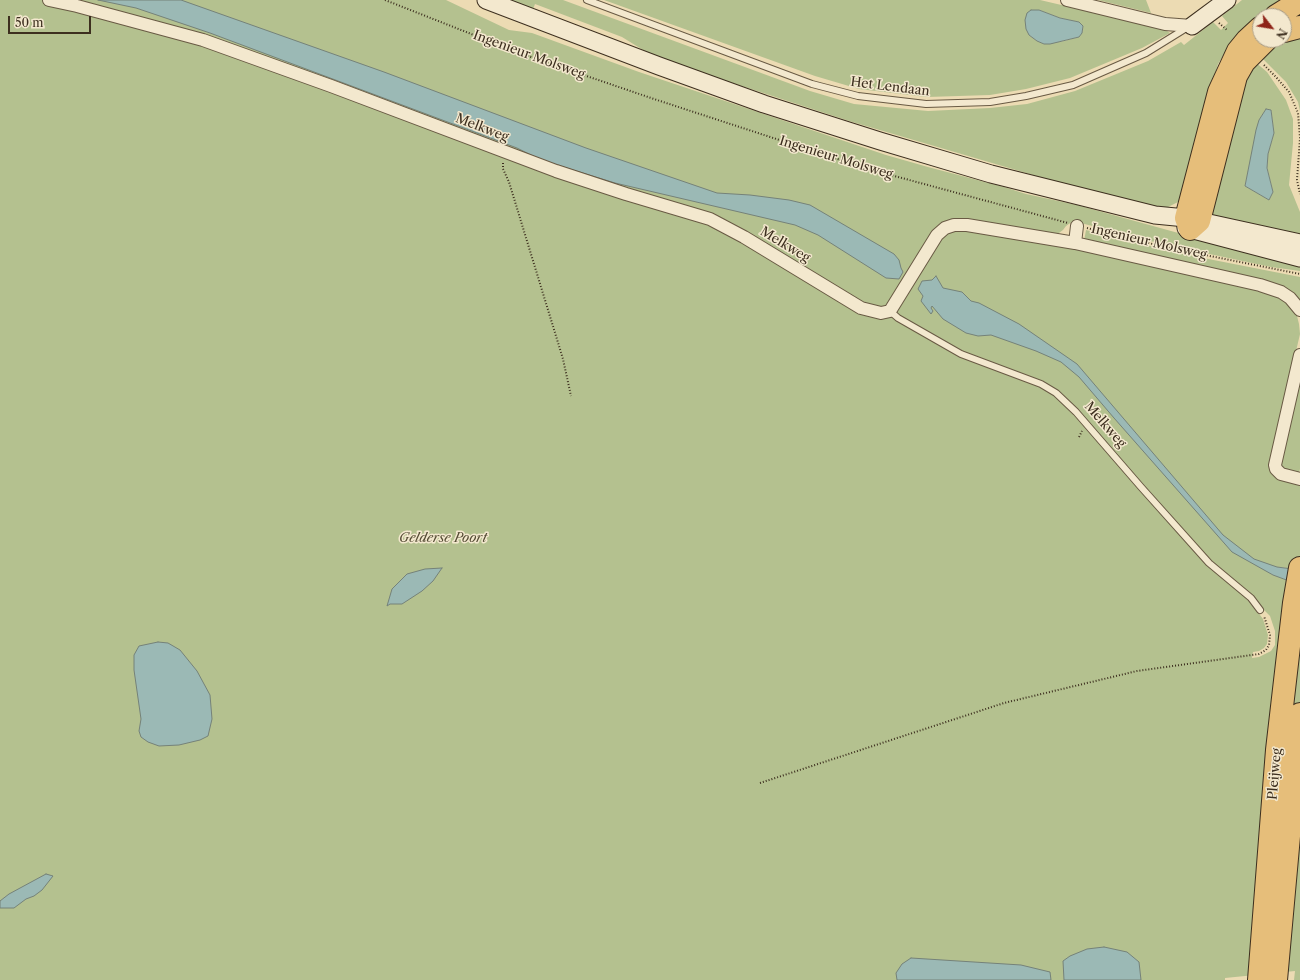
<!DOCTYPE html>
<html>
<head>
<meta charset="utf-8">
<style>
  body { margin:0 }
  #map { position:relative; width:1300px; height:980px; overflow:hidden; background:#ecdbb3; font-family:"Libre Caslon Text",serif }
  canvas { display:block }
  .north { position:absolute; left:1252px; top:8px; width:40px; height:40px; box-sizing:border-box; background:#f3e8ce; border:1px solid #aa9e88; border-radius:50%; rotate:121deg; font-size:11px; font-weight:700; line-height:16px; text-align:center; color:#3d2f1f }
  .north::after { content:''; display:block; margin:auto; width:14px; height:18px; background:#8f2418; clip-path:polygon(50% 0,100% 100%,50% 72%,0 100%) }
  .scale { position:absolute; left:8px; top:16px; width:83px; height:18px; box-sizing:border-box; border:2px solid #3d2f1f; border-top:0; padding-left:5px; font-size:12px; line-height:14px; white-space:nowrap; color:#3d2f1f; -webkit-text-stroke:3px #f3e8ce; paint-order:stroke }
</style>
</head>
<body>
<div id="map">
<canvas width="1300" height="980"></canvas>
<div class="north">N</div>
<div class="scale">50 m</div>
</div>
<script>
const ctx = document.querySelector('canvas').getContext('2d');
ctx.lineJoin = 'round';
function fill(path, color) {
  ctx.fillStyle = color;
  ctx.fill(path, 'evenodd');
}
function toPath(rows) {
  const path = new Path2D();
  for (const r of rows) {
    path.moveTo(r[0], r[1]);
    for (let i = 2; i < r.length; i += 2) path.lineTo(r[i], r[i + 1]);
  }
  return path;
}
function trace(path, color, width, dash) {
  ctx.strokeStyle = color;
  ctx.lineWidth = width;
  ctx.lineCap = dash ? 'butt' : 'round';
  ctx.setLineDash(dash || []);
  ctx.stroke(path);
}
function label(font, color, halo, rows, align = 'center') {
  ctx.font = font + ' "Libre Caslon Text",serif';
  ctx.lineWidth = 3;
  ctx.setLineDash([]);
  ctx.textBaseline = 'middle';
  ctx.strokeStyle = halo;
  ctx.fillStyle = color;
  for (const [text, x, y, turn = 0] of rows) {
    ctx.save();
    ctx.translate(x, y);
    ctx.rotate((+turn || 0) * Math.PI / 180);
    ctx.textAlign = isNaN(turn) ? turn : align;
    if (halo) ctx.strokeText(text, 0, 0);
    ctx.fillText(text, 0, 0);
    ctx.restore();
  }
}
const green = toPath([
  [0,0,446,0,509,30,532,33,639,72,886,155,928,167,1004,187,1026,194,1077,205,1200,239,1300,262,1300,271,1271,267,1162,244,1073,221,1066,226,1063,230,1052,238,964,222,949,223,942,227,936,233,927,246,933,249,941,236,948,231,965,228,1102,251,1271,292,1282,298,1291,307,1297,316,1299,324,1300,334,1271,459,1272,471,1275,475,1284,480,1298,482,1297,485,1300,486,1300,570,1279,567,1271,574,1300,585,1300,980,1294,980,1295,971,1225,978,1225,980,0,980],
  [1250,596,1270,616,1275,631,1275,645,1271,651,1259,657,1252,658,1253,652,1259,651,1264,648,1267,644,1268,635,1263,619,1248,599],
  [499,0,563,0,810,91,854,104,928,111,990,108,1027,104,1075,91,1148,61,1181,42,1184,45,1213,22,1221,30,1228,23,1222,16,1242,0,1286,0,1262,14,1234,38,1218,64,1206,102,1183,195,1178,202,1164,209,1067,185,849,121,656,58,622,37,535,4,532,12],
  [604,0,1040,0,1164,29,1170,33,1142,48,1070,78,1026,89,990,95,927,97,859,89,815,76],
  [1039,10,1060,18,1079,22,1083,26,1083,30,1079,37,1064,41,1044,44,1037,41,1029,35],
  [1098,0,1146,0,1151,13],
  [1300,30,1300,111,1298,102,1286,82,1259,55,1275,40,1284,40],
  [1254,61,1267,72,1286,100,1293,119,1293,143,1289,185,1300,212,1300,235,1216,217,1209,212,1225,123],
  [1266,109,1271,110,1274,133,1268,154,1267,167,1273,192,1269,200,1245,186,1259,120],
  [1086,230,1183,254,1300,277,1300,305,1287,292,1084,241],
  [1300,368,1300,469,1298,477,1279,469]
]);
const water = toPath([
  [98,0,181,0,384,72,586,148,717,193,750,195,789,200,810,205,894,254,899,260,901,268,903,272,899,279,886,278,818,235,795,225,615,183,541,160,517,148,210,33,136,8,98,0],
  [1031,10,1039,10,1060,18,1079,22,1083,26,1082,33,1079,37,1050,44,1044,44,1037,41,1029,35,1026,29,1025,20,1027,13,1031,10],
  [1266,109,1271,110,1274,133,1268,154,1267,168,1273,192,1269,200,1245,186,1256,130,1259,120,1266,109],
  [936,276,943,288,962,292,971,301,979,303,1019,324,1077,364,1223,535,1254,559,1277,567,1300,570,1300,585,1273,575,1232,552,1114,418,1079,377,1061,362,1036,351,991,335,978,336,966,333,943,319,932,306,931,308,933,311,931,314,921,301,923,296,918,289,922,281,932,280,936,276],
  [442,568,433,581,422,591,402,604,390,604,387,606,392,589,407,574,425,569,442,568],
  [158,642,168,643,180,650,197,671,210,695,212,719,208,736,200,740,179,745,159,746,148,742,141,737,139,731,141,719,134,670,134,655,139,646,158,642],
  [46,874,53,876,42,890,34,896,26,899,14,908,0,908,0,901,9,894,46,874],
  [1104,947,1127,952,1139,962,1141,980,1064,980,1063,961,1070,956,1087,949,1104,947],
  [911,958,1021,965,1050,972,1051,980,897,980,896,973,902,964,911,958]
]);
const path = toPath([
  [385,0,522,54,654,99,865,168,1068,223],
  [1219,23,1227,30],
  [1264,65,1276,77,1289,92,1298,113,1300,138,1297,180,1300,194],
  [503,163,503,169,509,182,563,359,571,396],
  [1087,228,1165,247,1300,274],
  [1079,437,1082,431],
  [760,783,1004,703,1137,671,1259,654,1266,650,1269,645,1270,635,1264,616]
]);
const lane = toPath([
  [587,0,812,84,858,96,926,104,990,102,1026,96,1073,85,1146,53,1188,27],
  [890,311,898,318,961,354,1041,384,1056,393,1076,412,1141,487,1209,563,1251,598,1260,610]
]);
const street = toPath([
  [49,0,77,6,203,40,331,86,556,171,626,194,710,219,744,237,861,308,881,313,890,311,937,235,945,228,954,225,967,225,1075,243,1260,285,1281,292,1290,298,1300,310],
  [1067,0,1165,24,1192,26],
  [1075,243,1077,226],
  [1300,355,1275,465,1276,469,1281,474,1300,479]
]);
const secondary = toPath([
  [486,0,659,66,764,104,880,141,991,174,1155,215,1186,218,1300,243],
  [1192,26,1227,0],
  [1186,228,1300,258]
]);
const highway = toPath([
  [1276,16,1300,1],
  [1260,28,1247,40,1238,51,1219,92,1186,218,1190,229,1199,221,1236,76,1244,62,1266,40],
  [1284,31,1300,27],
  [1259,980,1277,750,1294,603,1300,568],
  [1276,980,1300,714]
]);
const streetNames = [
  ["Ingenieur Molsweg",529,55,20],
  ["Het Lendaan",890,87,7],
  ["Melkweg",482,128,21],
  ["Ingenieur Molsweg",836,158,17],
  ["Ingenieur Molsweg",1149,242,13],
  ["Melkweg",785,245,31],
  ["Melkweg",1105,425,49],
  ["Pleijweg",1275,774,-85]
];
const parkNames = [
  ["Gelderse Poort",443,538]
];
fill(green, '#b4c18f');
fill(water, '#9bb9b5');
trace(water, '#758279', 1);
trace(lane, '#695a44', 8);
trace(street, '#695a44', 14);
trace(secondary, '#3d2f1f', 19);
trace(highway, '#3d2f1f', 24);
trace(path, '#3d2f1f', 2, [1, 2]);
trace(lane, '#f3e8ce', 6);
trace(street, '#f3e8ce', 12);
trace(secondary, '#f3e8ce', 17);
trace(highway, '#e6be7a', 22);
label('13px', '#3d2f1f', '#f3e8ce', streetNames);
label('italic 13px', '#554c35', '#f3e8ce', parkNames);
</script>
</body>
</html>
